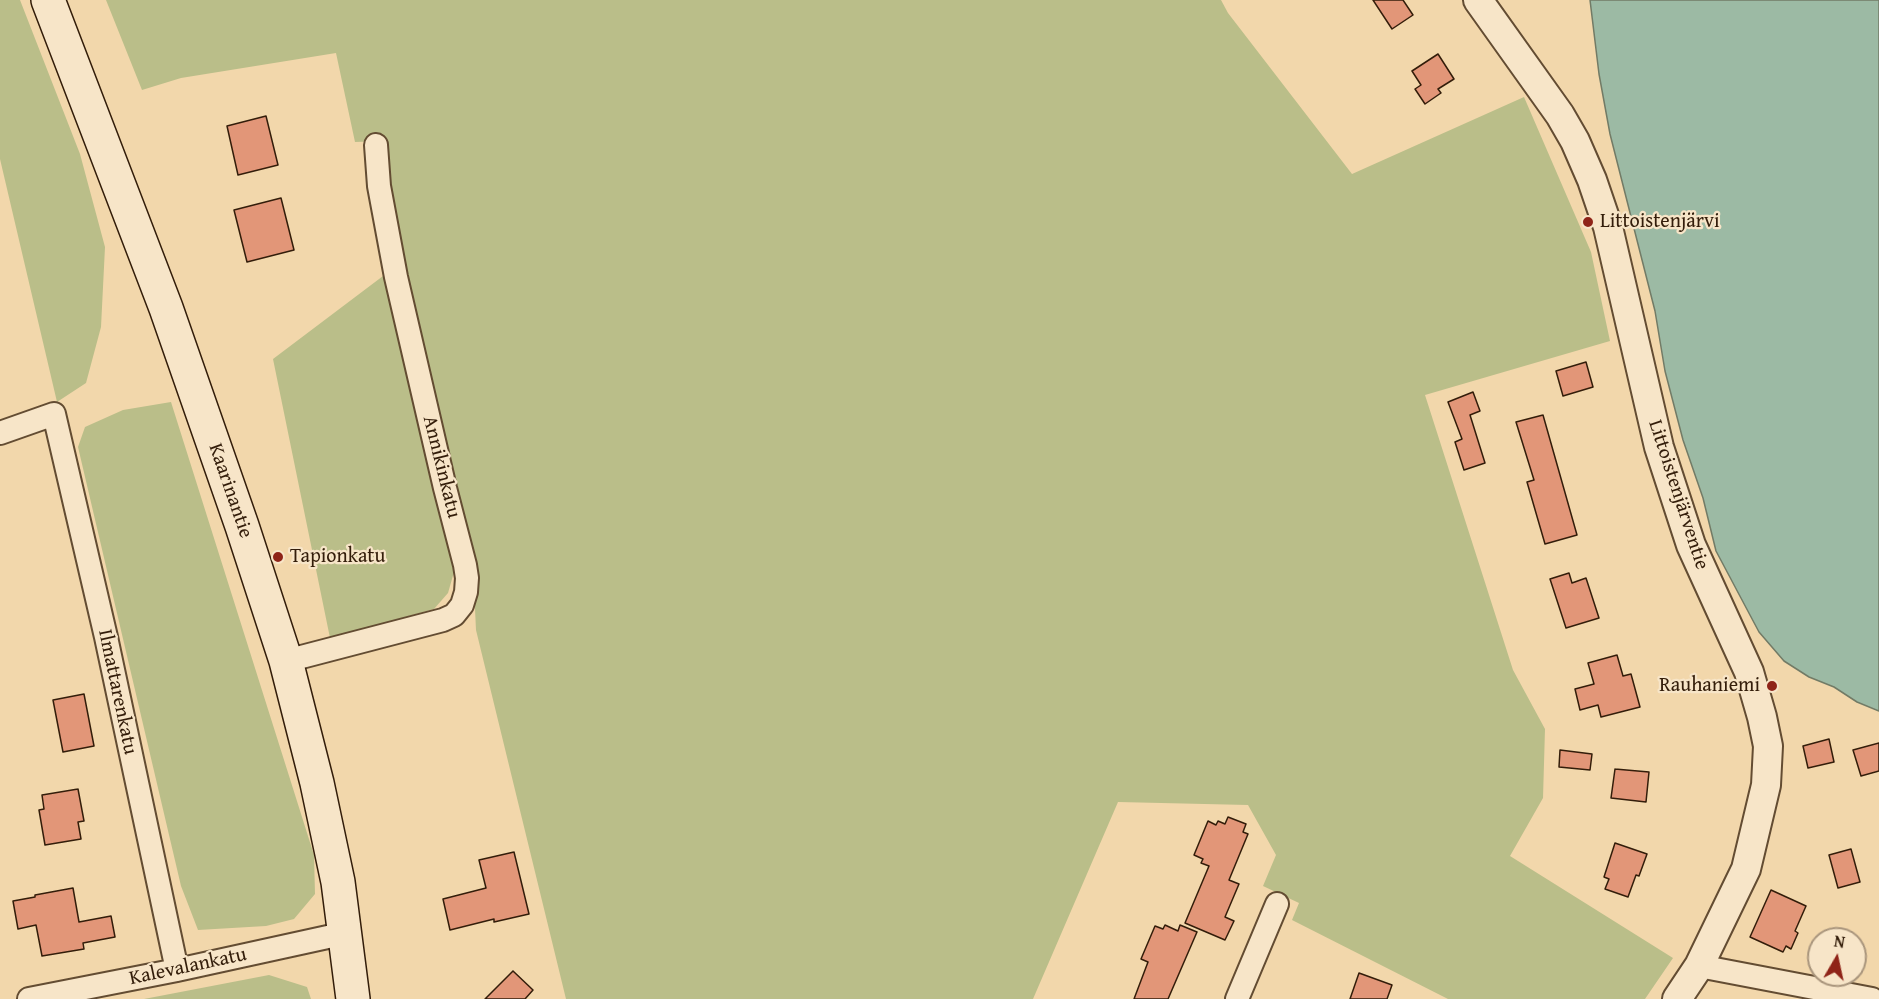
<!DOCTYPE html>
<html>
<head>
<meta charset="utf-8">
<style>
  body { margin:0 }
  #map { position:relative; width:1879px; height:999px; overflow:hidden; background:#f2d7ab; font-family:"Gentium Book Plus",serif }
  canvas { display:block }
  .north { position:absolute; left:1807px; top:927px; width:60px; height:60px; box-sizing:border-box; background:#f7e5c8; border:2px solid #a9957c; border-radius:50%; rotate:9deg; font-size:16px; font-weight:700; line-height:24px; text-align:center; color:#331d0a }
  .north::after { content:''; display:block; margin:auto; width:21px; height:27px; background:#8f2418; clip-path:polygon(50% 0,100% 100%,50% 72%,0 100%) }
</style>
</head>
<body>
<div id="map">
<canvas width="1879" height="999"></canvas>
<div class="north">N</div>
</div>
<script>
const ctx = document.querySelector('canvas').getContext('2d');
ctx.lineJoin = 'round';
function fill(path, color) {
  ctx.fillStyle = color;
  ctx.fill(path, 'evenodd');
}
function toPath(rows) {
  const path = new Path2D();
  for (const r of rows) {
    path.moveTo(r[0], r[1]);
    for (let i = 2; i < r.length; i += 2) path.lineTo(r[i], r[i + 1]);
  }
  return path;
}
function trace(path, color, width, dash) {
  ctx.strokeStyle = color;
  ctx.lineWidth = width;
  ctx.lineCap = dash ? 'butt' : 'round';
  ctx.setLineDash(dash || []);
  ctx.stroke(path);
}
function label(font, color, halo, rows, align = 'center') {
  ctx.font = font + ' "Gentium Book Plus",serif';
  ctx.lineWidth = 4.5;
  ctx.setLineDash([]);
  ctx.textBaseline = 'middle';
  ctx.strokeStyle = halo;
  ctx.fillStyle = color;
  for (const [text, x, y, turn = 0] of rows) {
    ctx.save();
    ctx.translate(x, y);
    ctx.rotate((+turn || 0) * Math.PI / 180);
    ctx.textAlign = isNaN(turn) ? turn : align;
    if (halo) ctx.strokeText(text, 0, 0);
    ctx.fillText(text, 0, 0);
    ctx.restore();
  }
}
const green = toPath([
  [0,0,20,0,80,154,105,247,101,327,86,383,57,402,0,159],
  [106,0,1221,0,1228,13,1352,174,1524,97,1591,252,1610,341,1425,395,1513,670,1545,729,1543,798,1510,856,1673,958,1645,999,1448,999,1292,920,1299,903,1263,886,1276,855,1248,805,1118,802,1033,999,566,999,476,630,473,566,404,266,383,141,355,142,336,53,181,78,142,90],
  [387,273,454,572,448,593,434,609,330,638,273,359],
  [171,402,314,855,315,894,294,919,266,926,198,930,181,886,78,447,85,427,123,410],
  [269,975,307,987,311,999,144,999]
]);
const water = toPath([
  [1590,0,1879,0,1879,711,1857,702,1834,687,1809,677,1784,661,1759,632,1716,551,1703,498,1683,440,1665,371,1655,311,1610,134,1599,74,1590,0]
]);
const building = toPath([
  [1373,0,1403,0,1413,15,1392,29,1373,0],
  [1438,54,1454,79,1438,89,1441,93,1425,104,1415,89,1421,85,1412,71,1438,54],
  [266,116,278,165,238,175,227,126,266,116],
  [281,198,294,250,247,262,234,210,281,198],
  [1586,362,1593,387,1563,396,1556,371,1586,362],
  [1473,392,1480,411,1470,415,1485,463,1464,470,1455,442,1462,439,1448,402,1473,392],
  [1543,415,1577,535,1545,544,1527,482,1534,480,1516,422,1543,415],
  [1569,573,1572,583,1586,578,1599,618,1566,628,1550,579,1569,573],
  [1617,655,1623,676,1631,674,1640,707,1601,717,1598,705,1580,710,1575,689,1594,684,1588,663,1617,655],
  [84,694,94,746,63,752,53,700,84,694],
  [1829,739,1834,762,1808,768,1803,746,1829,739],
  [1879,743,1879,771,1861,776,1853,750,1879,743],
  [1560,750,1592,754,1590,770,1559,767,1560,750],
  [1615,769,1649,772,1646,802,1611,798,1615,769],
  [78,789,84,821,78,822,81,839,45,845,39,810,44,809,42,795,78,789],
  [1228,817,1246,824,1243,832,1248,834,1229,880,1239,884,1225,917,1234,921,1225,940,1185,923,1209,866,1201,863,1203,859,1194,855,1208,821,1216,825,1218,821,1225,824,1228,817],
  [1615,843,1647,854,1639,876,1636,875,1628,897,1605,889,1609,879,1604,877,1615,843],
  [1851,849,1860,882,1838,888,1829,855,1851,849],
  [514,852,529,914,494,922,494,919,450,930,443,899,486,888,479,860,514,852],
  [73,888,79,922,111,916,115,937,83,943,84,949,42,956,36,925,18,929,13,901,35,897,35,895,73,888],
  [1771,890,1806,906,1795,931,1798,933,1791,949,1786,946,1783,952,1750,937,1771,890],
  [1165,925,1178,931,1180,925,1197,932,1168,999,1134,999,1148,962,1141,959,1155,926,1163,929,1165,925],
  [513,971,533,990,525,999,485,999,513,971],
  [1359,973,1392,985,1387,999,1350,999,1359,973]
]);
const minor = toPath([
  [0,433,54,414,106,637,177,970],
  [286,661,443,620,454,615,462,605,466,592,467,578,465,565,445,488,396,277,379,186,376,145],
  [1699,966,1872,999],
  [29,999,177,970,346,933],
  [1237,999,1277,904]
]);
const tertiary = toPath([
  [1478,0,1560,115,1575,141,1592,180,1608,227,1659,447,1691,545,1749,672,1762,717,1768,746,1766,785,1746,869,1699,966,1677,999]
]);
const secondary = toPath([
  [48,0,166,308,242,526,286,661,317,783,338,882,353,999]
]);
const markers = [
  [1588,222,6,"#8f2418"],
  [278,557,6,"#8f2418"],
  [1772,686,6,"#8f2418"]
];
const poiNames = [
  ["Littoistenjärvi",1600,222],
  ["Tapionkatu",290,557],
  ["Rauhaniemi",1760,686,"right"]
];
const streetNames = [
  ["Annikinkatu",441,467,76],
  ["Kaarinantie",230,491,71],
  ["Littoistenjärventie",1678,495,72],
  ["Ilmattarenkatu",117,692,78],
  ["Kalevalankatu",188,967,-12]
];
fill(green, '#babe89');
fill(water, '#9cbaa4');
trace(water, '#727b66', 1.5);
fill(building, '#e29678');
trace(building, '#331d0a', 1.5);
trace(minor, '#634c32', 26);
trace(tertiary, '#634c32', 32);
trace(secondary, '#331d0a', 36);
trace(minor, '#f7e5c8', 22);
trace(tertiary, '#f7e5c8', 28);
trace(secondary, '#f7e5c8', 33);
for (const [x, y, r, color] of markers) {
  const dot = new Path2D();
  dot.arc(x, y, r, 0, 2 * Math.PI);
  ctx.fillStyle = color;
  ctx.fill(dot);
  trace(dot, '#f7e5c8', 2);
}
label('20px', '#331d0a', '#f7e5c8', poiNames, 'left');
label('20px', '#331d0a', '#f7e5c8', streetNames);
</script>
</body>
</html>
